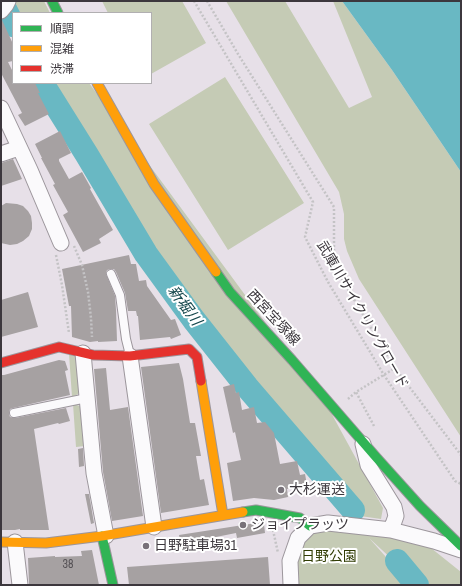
<!DOCTYPE html>
<html>
<head>
<meta charset="utf-8">
<style>
  body { margin:0 }
  #map { position:relative; width:462px; height:586px; overflow:hidden; background:#e7e0e8; font-family:"Archivo Narrow","Noto Sans JP",sans-serif }
  canvas { display:block }
  .frame { position:absolute; inset:0; border:2px solid #3c373d; pointer-events:none }
  .legend { position:absolute; left:12px; top:12px; width:140px; height:72px; box-sizing:border-box; background:#fff; border:1px solid #b1afb1; margin:0; padding:5px 7px; list-style:none; font-size:12px; color:#3c373d }
  .legend li { display:flex; align-items:center; gap:8px; height:20px }
  .legend b { width:20px; border:1px solid #b1afb1 }
</style>
</head>
<body>
<div id="map">
<canvas width="462" height="586"></canvas>
<div class="frame"></div>
<ul class="legend">
<li><b style="height:5px;background:#30b455"></b>順調</li>
<li><b style="height:5px;background:#ff9f0a"></b>混雑</li>
<li><b style="height:5px;background:#e5322d"></b>渋滞</li>
</ul>
</div>
<script>
const ctx = document.querySelector('canvas').getContext('2d');
ctx.lineJoin = 'round';
function fill(path, color) {
  ctx.fillStyle = color;
  ctx.fill(path, 'evenodd');
}
function toPath(rows) {
  const path = new Path2D();
  for (const r of rows) {
    path.moveTo(r[0], r[1]);
    for (let i = 2; i < r.length; i += 2) path.lineTo(r[i], r[i + 1]);
  }
  return path;
}
function trace(path, color, width, dash) {
  ctx.strokeStyle = color;
  ctx.lineWidth = width;
  ctx.lineCap = dash ? 'butt' : 'round';
  ctx.setLineDash(dash || []);
  ctx.stroke(path);
}
function label(font, color, halo, rows, align = 'center') {
  ctx.font = font + ' "Archivo Narrow","Noto Sans JP",sans-serif';
  ctx.lineWidth = 4;
  ctx.setLineDash([]);
  ctx.textBaseline = 'middle';
  ctx.strokeStyle = halo;
  ctx.fillStyle = color;
  for (const [text, x, y, turn = 0] of rows) {
    ctx.save();
    ctx.translate(x, y);
    ctx.rotate((+turn || 0) * Math.PI / 180);
    ctx.textAlign = isNaN(turn) ? turn : align;
    if (halo) ctx.strokeText(text, 0, 0);
    ctx.fillText(text, 0, 0);
    ctx.restore();
  }
}
const green = toPath([
  [14,1,44,1,50,13,13,13,13,15,10,10],
  [102,1,182,1,206,43,151,74,151,13,108,13],
  [226,1,285,1,349,108,372,97,333,1,342,1,392,70,461,172,461,437,359,279,347,251,344,239,344,214,339,192],
  [225,77,304,203,228,250,149,124],
  [52,83,89,83,329,409,383,508,381,519,346,514,195,335,153,280,74,121],
  [69,354,78,355,80,390,78,394,72,397],
  [73,404,80,406,85,446,76,447],
  [321,528,376,533,431,548,461,572,461,585,420,585,369,538,411,585,296,585,294,562,303,541]
]);
const water = toPath([
  [342,1,461,1,461,172,392,70]
]);
const river = toPath([
  [1,1,13,25],
  [42,83,87,155,146,254,194,320,247,387,353,510],
  [397,561,417,585]
]);
const building = toPath([
  [1,20,2,20,13,44,13,61,8,62,13,72,13,83,35,83,40,93,38,93,49,114,25,126,18,115,22,113,1,73],
  [60,131,71,153,59,159,59,161,69,179,82,172,91,188,90,189,113,230,99,239,101,243,83,252,63,215,68,212,53,185,55,184,41,158,42,158,35,144],
  [13,159,22,179,1,186,1,163],
  [6,203,17,204,23,206,28,211,31,216,32,223,32,229,29,236,23,241,17,244,10,245,1,243,1,206],
  [129,255,131,264,136,264,139,281,146,280,147,286,171,320,175,319,181,335,171,339,170,337,140,340,138,316,137,316,136,311,128,311,125,293,116,272,114,269,111,269,107,270,106,274,115,296,116,310,117,341,98,342,98,341,90,342,72,337,71,306,69,306,62,269],
  [28,292,38,327,1,337,1,300],
  [59,360,65,361,68,370,65,371,70,395,13,408,10,409,9,414,10,417,15,418,66,408,70,421,59,424,58,423,34,429,49,530,20,530,20,529,15,530,1,530,1,375,4,375],
  [179,363,183,379,190,423,195,423,201,456,196,456,200,480,204,479,209,505,161,513,141,367],
  [106,368,110,410,128,407,143,516,112,521,103,472,94,369],
  [234,384,236,393,239,392,242,410,254,407,257,423,265,422,274,433,280,464,297,461,300,475,305,474,307,485,287,489,288,497,274,500,254,498,233,501,227,463,241,460,235,432,233,433,223,387],
  [83,448,84,466,79,467,78,449],
  [85,494,89,494,94,523,91,524],
  [256,523,264,524,265,533,237,538,236,533,181,544,179,535],
  [92,550,99,585,29,585,28,558,55,556,55,557,82,556,81,551],
  [268,557,270,585,129,585,127,567]
]);
const path = toPath([
  [194,1,313,202,305,237,328,282,384,375,455,481,461,484],
  [207,1,238,54,334,207,334,266,395,368,461,455],
  [74,246,82,265,88,292,91,318,92,337],
  [56,255,62,285,69,333],
  [348,399,356,392],
  [374,426,356,392,395,368],
  [273,530,278,553]
]);
const lane = toPath([
  [111,274,120,295,126,339,130,355],
  [14,413,87,398]
]);
const street = toPath([
  [1,11,6,5,8,1],
  [1,108,30,170,61,243],
  [1,154,19,148],
  [83,353,94,473,106,536],
  [130,356,154,527],
  [363,444,368,465,394,507,396,516,391,530],
  [15,542,20,585],
  [291,585,290,561,298,538,310,526,328,523,391,530,434,541,461,550]
]);
const fast = toPath([
  [52,1,58,13],
  [216,272,230,292,292,360,376,457,420,506,461,546],
  [243,512,256,510,300,518,310,526],
  [102,536,113,585]
]);
const slow = toPath([
  [97,83,154,184,216,272],
  [201,381,223,515],
  [1,542,46,543,102,536,243,512]
]);
const jam = toPath([
  [1,363,59,347,93,355,130,356,189,349,197,357,201,381]
]);
const markers = [
  [281,490,4,"#787279"],
  [243,525,4,"#787279"],
  [146,546,4,"#787279"]
];
const numberNames = [
  ["38",68,565]
];
const streetNames = [
  ["武庫川サイクリングロード",362,315,60],
  ["西宮宝塚線",273,318,47]
];
const poiNames = [
  ["大杉運送",289,490],
  ["ジョイプラッツ",251,525],
  ["日野駐車場31",154,546]
];
const parkNames = [
  ["日野公園",329,557]
];
const waterNames = [
  ["新堀川",184,306,54]
];
fill(green, '#c5cbb5');
fill(water, '#69b8c3');
trace(river, '#69b8c3', 24);
fill(building, '#a6a1a2');
trace(lane, '#9c969c', 10);
trace(street, '#9c969c', 17);
trace(fast, '#9c969c', 11);
trace(slow, '#9c969c', 11);
trace(jam, '#9c969c', 11);
trace(path, '#c4c3c5', 2.5, [2, 2]);
trace(lane, '#fbfafc', 8);
trace(street, '#fbfafc', 15);
trace(fast, '#30b455', 9);
trace(slow, '#ff9f0a', 9);
trace(jam, '#e5322d', 9);
for (const [x, y, r, color] of markers) {
  const dot = new Path2D();
  dot.arc(x, y, r, 0, 2 * Math.PI);
  ctx.fillStyle = color;
  ctx.fill(dot);
  trace(dot, '#fff', 1.5);
}
label('12px', '#565256', null, numberNames);
label('14px', '#3c373d', '#fff', streetNames);
label('14px', '#3c373d', '#fff', poiNames, 'left');
label('14px', '#303c03', '#fff', parkNames);
label('italic 15px', '#15474c', '#fff', waterNames);
</script>
</body>
</html>
